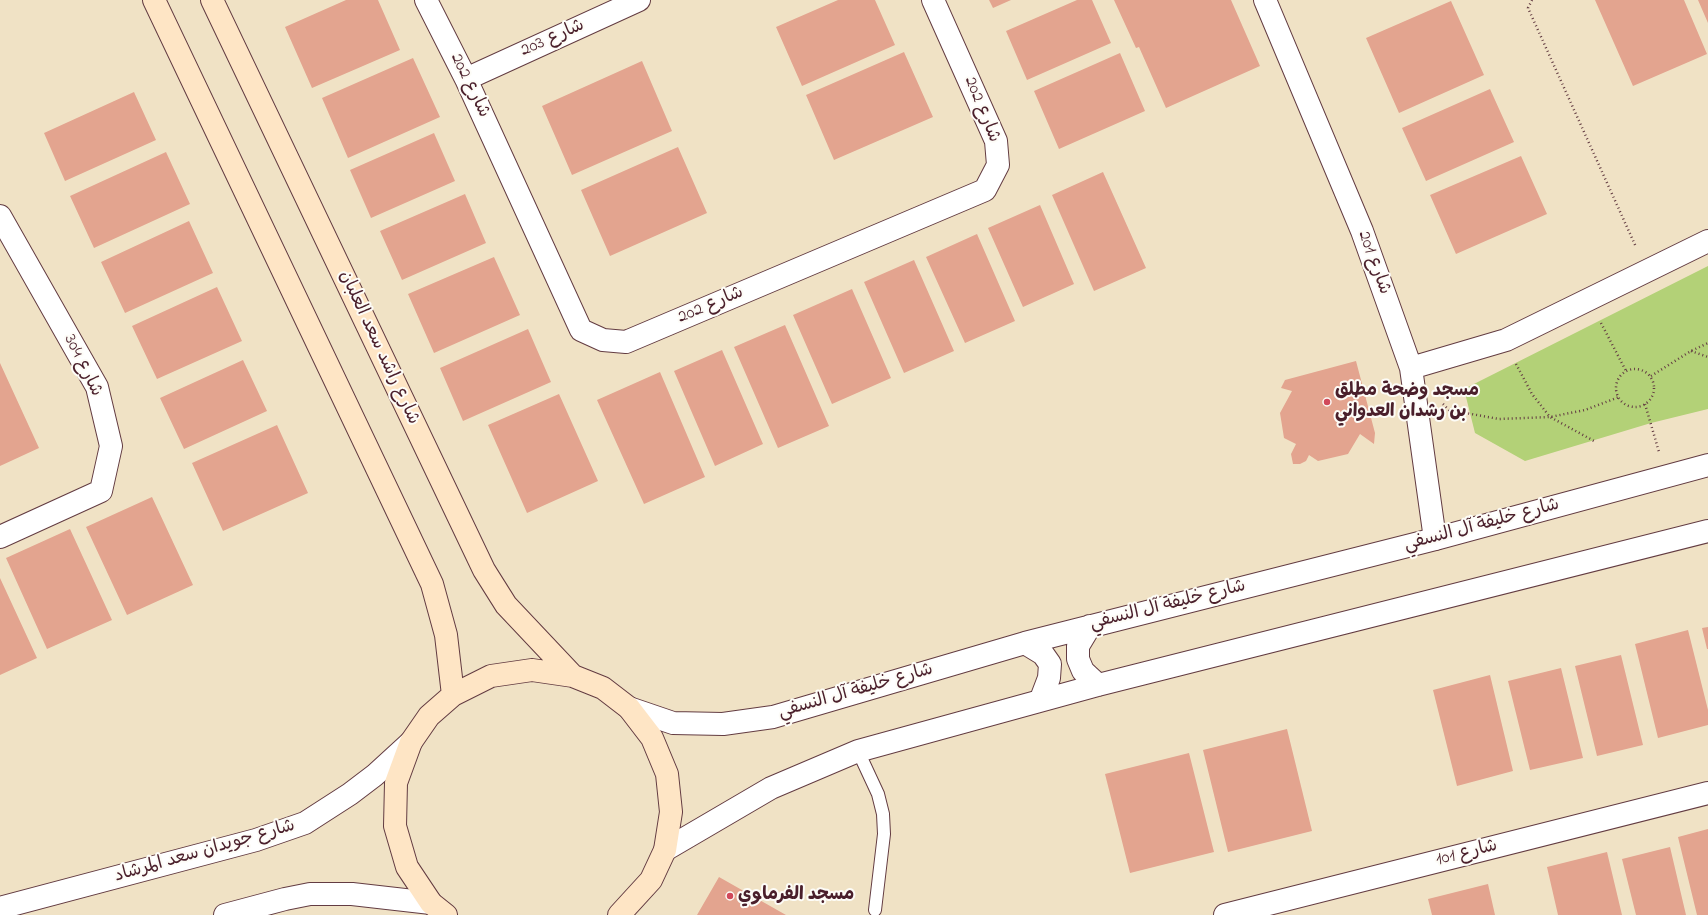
<!DOCTYPE html>
<html>
<head>
<meta charset="utf-8">
<style>
  body { margin:0 }
  canvas { display:block; background:#f0e2c5 }
</style>
</head>
<body>
<canvas width="1708" height="915"></canvas>
<script>
const ctx = document.querySelector('canvas').getContext('2d');
ctx.lineJoin = 'round';
function fill(path, color) {
  ctx.fillStyle = color;
  ctx.fill(path, 'evenodd');
}
function toPath(rows) {
  const path = new Path2D();
  for (const r of rows) {
    if (r.length === 3) {
      path.moveTo(r[0] + r[2], r[1]);
      path.arc(r[0], r[1], r[2], 0, 2 * Math.PI);
      continue;
    }
    path.moveTo(r[0], r[1]);
    for (let i = 2; i < r.length; i += 2) path.lineTo(r[i], r[i + 1]);
  }
  return path;
}
function trace(path, color, width, dash) {
  ctx.strokeStyle = color;
  ctx.lineWidth = width;
  ctx.lineCap = dash ? 'butt' : 'round';
  ctx.setLineDash(dash || []);
  ctx.stroke(path);
}
function label(font, color, halo, rows, align = 'center') {
  ctx.font = font + ' "Indie Flower","Playpen Sans Arabic",sans-serif';
  ctx.lineWidth = 4;
  ctx.setLineDash([]);
  ctx.textBaseline = 'middle';
  ctx.strokeStyle = halo;
  ctx.fillStyle = color;
  for (const [text, x, y, turn = 0] of rows) {
    ctx.save();
    ctx.translate(x, y);
    ctx.rotate((+turn || 0) * Math.PI / 180);
    ctx.textAlign = isNaN(turn) ? turn : align;
    if (halo) ctx.strokeText(text, 0, 0);
    ctx.fillText(text, 0, 0);
    ctx.restore();
  }
}
const green = toPath([
  [1708,266,1708,409,1651,423,1525,461,1475,433,1464,389]
]);
const building = toPath([
  [346,0,378,0,400,50,312,88,285,27],
  [838,0,875,0,895,45,802,86,776,27],
  [989,0,1011,0,993,8],
  [1077,0,1092,0,1111,43,1027,80,1006,31],
  [1114,0,1231,0,1260,66,1166,108,1139,47,1136,48],
  [1595,0,1684,0,1707,54,1633,86],
  [1698,0,1708,0,1708,23],
  [1451,1,1484,75,1399,113,1366,38],
  [904,52,933,117,834,160,806,95],
  [1120,53,1145,111,1059,149,1034,91],
  [413,58,440,117,348,158,322,98],
  [642,61,672,131,572,175,542,106],
  [1490,89,1514,142,1426,181,1402,128],
  [134,92,156,140,65,181,44,133],
  [434,133,455,181,371,218,350,170],
  [678,147,707,213,610,256,581,190],
  [166,152,190,204,94,248,70,196],
  [1521,156,1547,214,1456,254,1430,195],
  [1103,172,1146,268,1094,291,1052,195],
  [465,194,486,243,402,280,380,231],
  [1040,205,1074,284,1023,307,988,228],
  [189,221,213,273,125,313,101,262],
  [977,234,1015,321,965,343,926,257],
  [494,257,520,315,434,353,408,294],
  [914,260,954,351,904,373,864,282],
  [217,287,242,341,157,379,132,326],
  [852,289,891,378,832,404,793,315],
  [785,325,829,426,778,448,734,347],
  [528,329,551,382,463,421,440,368],
  [722,350,763,444,715,466,674,371],
  [243,360,267,411,184,449,160,398],
  [1356,361,1375,433,1374,444,1360,434,1348,454,1318,461,1309,455,1306,461,1300,464,1293,464,1291,454,1296,444,1284,438,1280,413,1292,391,1281,388,1285,380],
  [0,363,39,448,0,466],
  [660,372,705,477,644,504,597,400],
  [559,394,598,481,527,513,488,425],
  [277,425,308,493,223,531,192,463],
  [152,497,193,585,127,615,86,527],
  [70,529,112,620,47,649,6,558],
  [0,578,37,658,0,675],
  [1708,627,1708,649,1707,649,1702,628],
  [1688,630,1708,710,1708,725,1658,738,1635,644],
  [1621,655,1643,745,1597,756,1575,666],
  [1561,668,1583,758,1530,770,1508,681],
  [1490,675,1513,771,1457,786,1433,690],
  [1287,729,1312,831,1228,852,1203,750],
  [1189,753,1214,852,1130,873,1105,774],
  [1708,829,1708,915,1697,915,1678,837],
  [1670,847,1686,915,1636,915,1622,859],
  [1607,852,1622,915,1558,915,1547,867],
  [719,877,786,915,697,915],
  [1488,884,1495,915,1432,915,1428,899]
]);
const path = toPath([
  [1532,0,1528,8,1636,247],
  [1601,323,1626,371],
  [1691,351,1708,357],
  [1516,364,1532,394,1550,417,1594,441],
  [1635,388,19],
  [1651,376,1691,351,1708,343],
  [1443,404,1449,410,1499,419,1550,417,1585,410,1619,397],
  [1645,404,1659,452]
]);
const service = toPath([
  [858,751,878,794,883,814,884,834,875,910]
]);
const minor = toPath([
  [426,0,466,79,581,330,603,340,626,342,985,190,998,165,996,141,933,0],
  [1265,0,1362,231,1411,368,1435,539],
  [466,79,639,0],
  [0,216,97,387,111,446,101,491,0,537],
  [1411,368,1506,340,1708,241],
  [1225,915,1708,793]
]);
const tertiary = toPath([
  [1090,626,1078,646,1078,659,1083,671,1098,685],
  [1025,643,1043,654,1050,664,1049,678,1041,699],
  [629,708,673,723,723,724,773,717,1025,643,1435,539,1708,465],
  [665,850,771,788,858,751,1098,685,1708,531],
  [0,908,256,840,305,823,350,794,375,775,411,742],
  [225,915,285,899,310,894,352,894,431,903]
]);
const secondary = toPath([
  [154,0,432,584,446,635,453,695],
  [212,0,484,570,506,605,573,676],
  [446,915,431,903,407,867,395,826,396,783,411,742,429,716,453,695,491,676,532,670,573,676,603,688,629,708,652,738,667,774,671,812,665,850,651,880,619,915]
]);
const markers = [
  [1327,402,4,"#d1495b"],
  [730,896,4,"#d1495b"]
];
const streetNames = [
  ["شارع 203",553,39,-24],
  ["شارع 202",469,86,64],
  ["شارع 202",981,110,68],
  ["شارع 201",1373,263,70],
  ["شارع 202",711,306,-23],
  ["شارع راشد سعد العلبان",378,348,65],
  ["شارع 304",82,366,64],
  ["شارع خليفة آل النسفي",1482,526,-15],
  ["شارع خليفة آل النسفي",1168,606,-14],
  ["شارع خليفة آل النسفي",856,692,-16],
  ["شارع جويدان سعد المرشاد",205,852,-16],
  ["شارع 101",1467,854,-14]
];
const poiNames = [
  ["مسجد وضحة مطلق",1335,392],
  ["بن رشدان العدواني",1335,413],
  ["مسجد الفرماوي",738,896]
];
fill(green, '#b3d177');
fill(building, '#e3a48f');
trace(service, '#633c42', 14);
trace(minor, '#633c42', 24);
trace(tertiary, '#633c42', 24);
trace(secondary, '#633c42', 24);
trace(path, '#633c42', 2.5, [1, 3]);
trace(service, '#fff', 12);
trace(minor, '#fff', 22);
trace(tertiary, '#fff', 22);
trace(secondary, '#fee5c5', 22);
for (const [x, y, r, color] of markers) {
  const dot = new Path2D();
  dot.arc(x, y, r, 0, 2 * Math.PI);
  ctx.fillStyle = color;
  ctx.fill(dot);
  trace(dot, '#fdfcf7', 1.5);
}
label('18px', '#4a1f2b', '#fdfcf7', streetNames);
label('bold 18px', '#4a1f2b', '#fdfcf7', poiNames, 'left');
</script>
</body>
</html>
